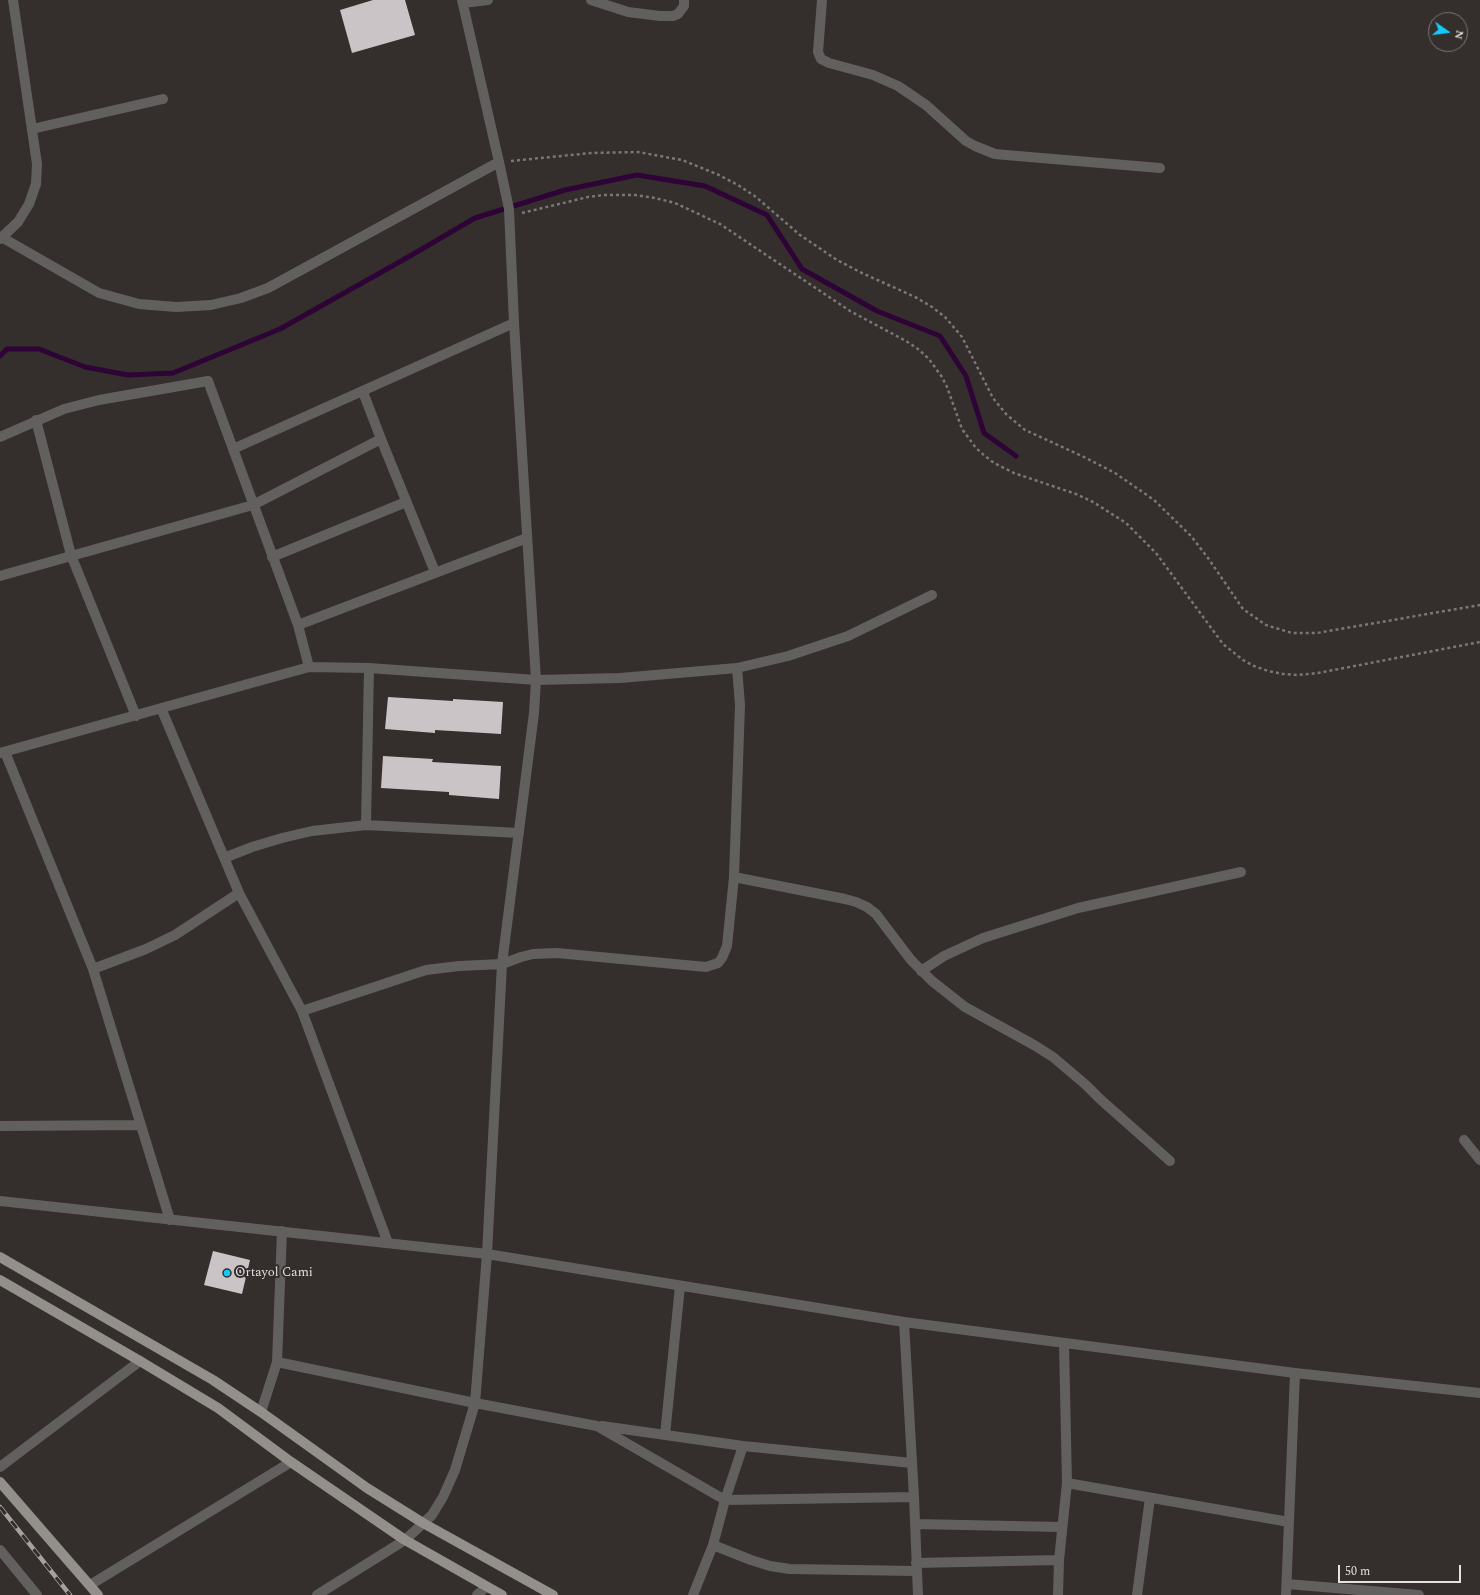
<!DOCTYPE html>
<html>
<head>
<meta charset="utf-8">
<style>
  body { margin:0 }
  #map { position:relative; width:1480px; height:1595px; overflow:hidden; background:#342e2d; font-family:Spectral,serif }
  canvas { display:block }
  .north { position:absolute; left:1428px; top:12px; width:40px; height:40px; box-sizing:border-box; background:#342e2d; border:1px solid #7a7675; border-radius:50%; rotate:104deg; font-size:11px; font-weight:700; line-height:16px; text-align:center; color:#e4e1e0 }
  .north::after { content:''; display:block; margin:auto; width:14px; height:18px; background:#13cafb; clip-path:polygon(50% 0,100% 100%,50% 72%,0 100%) }
  .scale { position:absolute; left:1338px; top:1565px; width:123px; height:18px; box-sizing:border-box; border:2px solid #e4e1e0; border-top:0; padding-left:5px; font-size:12px; line-height:14px; white-space:nowrap; color:#e4e1e0; -webkit-text-stroke:3px #342e2d; paint-order:stroke }
</style>
</head>
<body>
<div id="map">
<canvas width="1480" height="1595"></canvas>
<div class="north">N</div>
<div class="scale">50 m</div>
</div>
<script>
const ctx = document.querySelector('canvas').getContext('2d');
ctx.lineJoin = 'round';
function toPath(rows) {
  const path = new Path2D();
  for (const r of rows) {
    path.moveTo(r[0], r[1]);
    for (let i = 2; i < r.length; i += 2) path.lineTo(r[i], r[i + 1]);
  }
  return path;
}
function trace(path, color, width, dash) {
  ctx.strokeStyle = color;
  ctx.lineWidth = width;
  ctx.lineCap = dash ? 'butt' : 'round';
  ctx.setLineDash(dash || []);
  ctx.stroke(path);
}
function fill(path, color) {
  ctx.fillStyle = color;
  ctx.fill(path, 'evenodd');
}
function label(font, color, halo, rows, align = 'center') {
  ctx.font = font + ' Spectral,serif';
  ctx.lineWidth = 4;
  ctx.setLineDash([]);
  ctx.textBaseline = 'middle';
  ctx.strokeStyle = halo;
  ctx.fillStyle = color;
  for (const [text, x, y, turn = 0] of rows) {
    ctx.save();
    ctx.translate(x, y);
    ctx.rotate((+turn || 0) * Math.PI / 180);
    ctx.textAlign = isNaN(turn) ? turn : align;
    if (halo) ctx.strokeText(text, 0, 0);
    ctx.fillText(text, 0, 0);
    ctx.restore();
  }
}
const stream = toPath([
  [0,356,7,349,39,349,85,367,128,375,173,373,280,329,403,260,475,218,565,190,637,175,705,186,767,215,802,269,877,311,940,336,966,376,984,433,1016,456]
]);
const building = toPath([
  [373,0,405,0,415,35,352,53,340,10],
  [388,697,453,701,453,699,503,702,501,734,435,730,435,733,385,729],
  [383,756,433,759,432,762,501,766,499,799,449,795,449,792,381,788],
  [213,1251,250,1260,242,1294,204,1285]
]);
const path = toPath([
  [511,161,591,153,638,152,682,160,719,175,738,185,756,197,800,235,837,260,860,272,917,298,932,307,945,317,962,337,993,398,1006,414,1025,430,1084,457,1115,473,1154,500,1191,536,1208,558,1243,609,1266,625,1292,633,1317,633,1480,605],
  [522,213,588,197,604,195,635,195,655,198,675,203,720,224,850,311,906,341,918,349,929,359,942,377,947,387,962,429,976,448,985,456,994,463,1014,473,1076,494,1093,502,1126,523,1156,553,1223,644,1243,660,1254,666,1268,671,1283,674,1298,675,1318,673,1480,642]
]);
const minor = toPath([
  [462,0,499,162],
  [591,0,628,12,660,16,673,16,678,14,684,6,684,0],
  [822,0,818,52,821,59,829,63,873,75,898,86,926,105,966,141,975,146,995,154,1006,155,1160,168],
  [463,3,488,0],
  [32,129,163,99],
  [3,238,99,293,139,304,176,307,211,305,241,298,268,288,499,162,509,209,514,323,536,680,534,713,502,964,487,1254,475,1403,277,1362],
  [0,239,18,222,29,204,36,184,37,164,13,0],
  [363,392,381,439,435,572],
  [36,420,71,555,136,716],
  [0,437,64,409,99,400,208,381,298,625,309,667],
  [233,449,514,323],
  [272,557,406,502],
  [0,576,253,505,381,439],
  [298,625,527,538],
  [737,668,788,656,848,636,932,595],
  [161,708,239,893,302,1011,388,1243],
  [5,752,93,969,170,1220],
  [0,753,309,667,369,668,536,680,620,678,737,668,740,705,734,877,727,946,722,958,718,963,706,967,557,953,533,954,521,957,502,964,459,966,426,970,302,1011],
  [366,825,369,668],
  [224,858,252,847,282,838,312,831,366,825,519,833],
  [734,877,845,899,856,902,867,907,876,914,911,960,932,981,965,1007,1034,1045,1053,1057,1086,1085,1100,1099,1170,1161],
  [93,969,146,949,175,935,239,893],
  [921,971,944,956,983,938,1078,908,1241,872],
  [0,1126,140,1125],
  [1464,1140,1480,1160],
  [0,1201,487,1254,904,1322,1295,1373,1480,1393],
  [904,1322,914,1497,918,1595],
  [261,1412,277,1362,282,1231],
  [602,1426,743,1446,912,1463],
  [665,1435,680,1286],
  [743,1446,725,1500,914,1497],
  [0,1467,140,1361],
  [1067,1483,1289,1522],
  [915,1524,1062,1527],
  [713,1545,751,1560,770,1566,790,1569,917,1571],
  [0,1550,37,1595],
  [916,1563,1059,1560],
  [1287,1584,1419,1595],
  [90,1585,291,1462],
  [317,1595,405,1540,432,1515,443,1497,455,1470,475,1403,597,1426,725,1500,713,1545,693,1595],
  [477,1595,486,1587],
  [1058,1595,1059,1560,1067,1483,1064,1344],
  [1137,1595,1150,1498],
  [1286,1595,1295,1373]
]);
const major = toPath([
  [0,1257,213,1380,261,1412,367,1488,423,1523,553,1595],
  [0,1280,140,1361,218,1408,291,1462,405,1540,502,1595],
  [0,1482,98,1595]
]);
const rail = toPath([
  [0,1507,70,1595]
]);
const markers = [
  [227,1273,4,"#13cafb"]
];
const poiNames = [
  ["Ortayol Cami",235,1273]
];
trace(stream, '#2e0436', 5);
fill(building, '#cbc4c6');
trace(path, '#7c7776', 2.5, [3, 3]);
trace(minor, '#62605e', 10);
trace(major, '#938f8b', 10);
trace(rail, '#a5a1a0', 4.5);
trace(rail, '#342e2d', 3, [9]);
for (const [x, y, r, color] of markers) {
  const dot = new Path2D();
  dot.arc(x, y, r, 0, 2 * Math.PI);
  ctx.fillStyle = color;
  ctx.fill(dot);
  trace(dot, '#342e2d', 1.5);
}
label('13px', '#e4e1e0', '#342e2d', poiNames, 'left');
</script>
</body>
</html>
